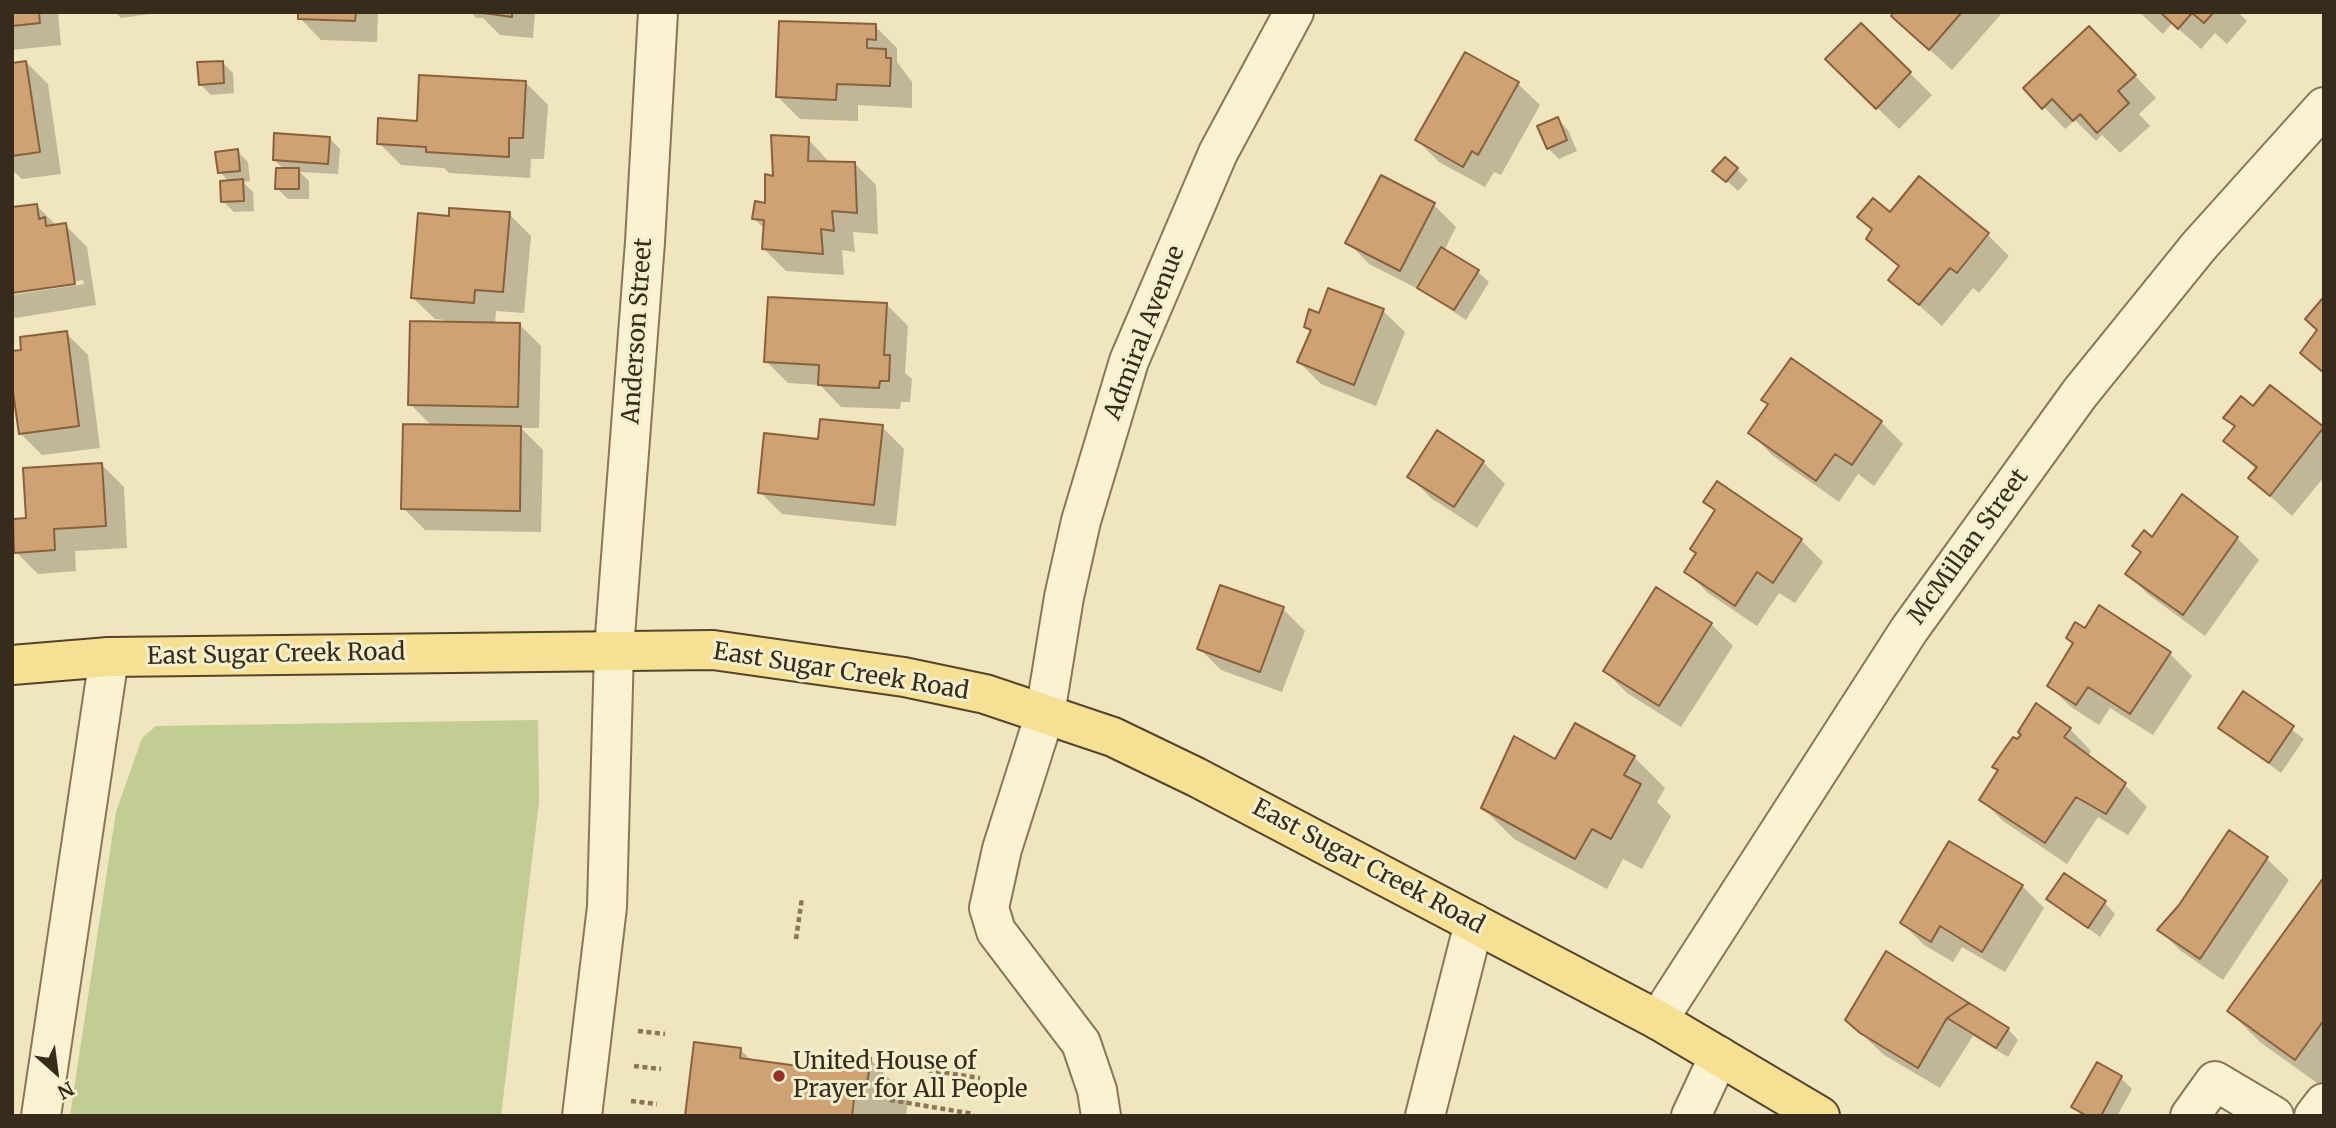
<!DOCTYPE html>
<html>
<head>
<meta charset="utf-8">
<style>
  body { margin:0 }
  #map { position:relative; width:2336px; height:1128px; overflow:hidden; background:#efe5be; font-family:Merriweather,serif }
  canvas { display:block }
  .frame { position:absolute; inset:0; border:14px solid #372c1c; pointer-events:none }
  .north { position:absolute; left:21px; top:1037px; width:70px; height:70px; -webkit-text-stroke:5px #f6efce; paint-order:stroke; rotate:152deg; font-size:19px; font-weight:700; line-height:28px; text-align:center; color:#372c1c }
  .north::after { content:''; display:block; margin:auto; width:24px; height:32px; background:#372c1c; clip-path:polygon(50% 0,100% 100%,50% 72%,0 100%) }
</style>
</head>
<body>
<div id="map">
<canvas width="2336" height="1128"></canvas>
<div class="frame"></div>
<div class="north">N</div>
</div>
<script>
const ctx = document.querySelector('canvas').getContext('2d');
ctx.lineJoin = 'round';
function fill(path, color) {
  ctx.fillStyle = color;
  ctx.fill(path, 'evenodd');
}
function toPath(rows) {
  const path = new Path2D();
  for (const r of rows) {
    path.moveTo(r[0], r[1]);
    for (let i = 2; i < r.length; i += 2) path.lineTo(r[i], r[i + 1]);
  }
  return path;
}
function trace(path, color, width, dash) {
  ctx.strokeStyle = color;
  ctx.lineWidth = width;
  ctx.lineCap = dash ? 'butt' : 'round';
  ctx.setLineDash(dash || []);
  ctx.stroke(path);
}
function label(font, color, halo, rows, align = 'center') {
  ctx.font = font + ' Merriweather,serif';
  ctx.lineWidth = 6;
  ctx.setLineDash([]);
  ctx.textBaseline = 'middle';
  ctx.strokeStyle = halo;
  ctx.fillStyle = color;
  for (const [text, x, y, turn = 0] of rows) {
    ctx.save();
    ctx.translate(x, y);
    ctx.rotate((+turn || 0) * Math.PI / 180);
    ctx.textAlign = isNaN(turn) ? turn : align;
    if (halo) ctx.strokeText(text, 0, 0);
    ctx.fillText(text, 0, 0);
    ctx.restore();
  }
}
const green = toPath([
  [538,720,539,802,501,1116,70,1116,116,812,142,738,156,726]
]);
const shadow = toPath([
  [12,12,58,12,61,45,12,50],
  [115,12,164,12,121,18],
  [300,12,378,12,377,42,321,40,300,18],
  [471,12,535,12,533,38,500,35,483,18,476,18],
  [1896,12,2001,12,2002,13,1952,70,1893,16],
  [2139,12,2238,12,2247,21,2227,44,2215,33,2201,49,2172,23,2163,34],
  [1861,25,1932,95,1899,129,1828,59],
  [875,26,897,48,897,62,912,82,912,108,858,105,858,121,800,119,778,97],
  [2111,50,2156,98,2139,114,2150,126,2120,153,2102,135,2096,141,2075,120,2065,129,2026,88],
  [1465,54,1518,84,1540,105,1501,175,1494,172,1485,187,1439,162,1417,140],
  [26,62,48,84,61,174,22,179,12,170,12,64],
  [222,62,233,73,234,93,211,95,200,84],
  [526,83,548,105,544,159,531,159,530,178,449,173,444,168,401,165,379,143,418,123],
  [1557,119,1568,130,1577,151,1559,159,1548,148],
  [329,138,340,149,338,174,300,172,309,181,309,199,288,199,277,188,285,170,274,160],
  [808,139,830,163,854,163,876,185,878,234,853,232,855,252,842,250,844,275,786,271,764,249,765,229,754,219,767,205,775,179],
  [237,151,248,162,250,181,243,182,253,192,254,211,234,212,223,201,229,182,220,172],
  [1737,169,1748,180,1738,191,1724,178],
  [1382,177,1434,205,1456,227,1444,251,1478,272,1489,282,1466,320,1424,292,1369,264,1348,242],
  [36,205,57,226,65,225,87,247,96,305,15,318,12,315,12,295,84,284,83,280,12,292],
  [509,214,531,236,524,313,496,311,495,324,519,324,541,346,539,428,521,428,543,450,541,532,425,530,403,508,432,426,410,404,445,320,435,319,413,298,451,218],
  [1860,217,1987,234,2009,256,1979,293,1973,288,1942,326,1891,280,1900,268,1868,239,1873,231],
  [886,304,908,326,905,373,912,379,910,402,901,402,900,409,841,407,820,385,788,383,766,361],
  [1383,311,1405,332,1376,406,1321,384,1299,362,1312,332,1306,326,1320,316],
  [66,333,88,355,100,448,42,455,20,433,23,351],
  [1791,360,1881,422,1903,444,1874,486,1858,474,1839,502,1772,455,1751,433,1769,406,1764,400],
  [2270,387,2324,430,2324,477,2292,516,2250,478,2257,470,2226,441,2235,428,2225,418,2253,408],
  [882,427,904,449,896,526,782,514,760,492,819,441],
  [1483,462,1505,484,1477,528,1431,498,1409,476],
  [102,465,124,487,127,548,75,551,76,571,38,574,16,552,28,520],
  [2182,497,2237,538,2259,560,2205,636,2149,595,2127,574],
  [1706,502,1801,540,1823,562,1795,603,1779,593,1757,626,1708,593,1686,571,1716,512],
  [2100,608,2170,654,2192,676,2153,735,2110,708,2099,725,2071,707,2049,686],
  [1283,609,1305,631,1282,692,1221,670,1199,648],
  [1711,624,1733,646,1681,727,1627,693,1605,671],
  [2244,693,2304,739,2281,773,2220,728],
  [2070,729,2091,751,2088,756,2125,785,2147,807,2128,835,2098,817,2067,864,2003,821,1981,799,2017,741],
  [1634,757,1665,788,1657,802,1671,816,1642,869,1623,859,1607,889,1514,839,1483,808,1556,761],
  [2229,833,2267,859,2289,880,2223,980,2181,951,2159,930,2181,907],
  [2324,880,2324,1088,2260,1042,2229,1011],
  [2022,886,2044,908,2005,972,1962,947,1953,962,1924,945,1902,923],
  [2049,899,2105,903,2115,914,2100,937],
  [1887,954,2008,1029,2018,1040,2008,1057,1973,1036,1940,1088,1884,1055,1847,1020],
  [741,1050,752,1061,828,1072,870,1059,908,1098,906,1116,687,1116],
  [2098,1065,2121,1078,2132,1089,2117,1116,2082,1116,2074,1107]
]);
const building = toPath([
  [12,12,39,12,40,23,12,26,12,12],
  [298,12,356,12,355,21,298,19,298,12],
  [476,12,512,12,512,17,476,12],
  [1894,12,1962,12,1929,50,1891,16,1894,12],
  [2160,12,2214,12,2204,23,2192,13,2178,29,2160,12],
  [779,21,876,24,876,40,867,39,867,48,886,49,886,58,891,58,890,86,837,84,836,100,776,97,779,21],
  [1861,23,1911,72,1876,109,1825,59,1861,23],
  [2089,26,2136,75,2118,91,2129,103,2097,133,2080,114,2073,121,2052,99,2042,109,2023,88,2089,26],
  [1465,52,1519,82,1478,155,1472,151,1463,167,1415,140,1465,52],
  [26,61,40,152,12,156,12,63,26,61],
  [223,61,224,83,199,85,197,62,223,61],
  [419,75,526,81,523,138,509,138,509,157,426,152,426,147,377,144,378,118,417,121,419,75],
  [1558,117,1567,140,1547,149,1537,126,1558,117],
  [274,133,330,137,328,164,273,160,274,133],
  [771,135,809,137,808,161,855,162,857,213,832,211,834,231,821,229,823,254,762,249,764,220,752,219,755,201,765,203,765,174,773,176,771,135],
  [238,149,240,171,218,173,215,152,238,149],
  [1725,157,1738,168,1726,182,1712,171,1725,157],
  [276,168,299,168,299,189,275,189,276,168],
  [1381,175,1435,203,1400,271,1345,243,1381,175],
  [1919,176,1989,233,1957,273,1950,268,1919,305,1888,280,1899,266,1866,239,1872,229,1857,217,1873,198,1890,212,1919,176],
  [243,179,244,201,221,202,220,181,243,179],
  [37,204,39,219,45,217,46,226,66,223,75,284,12,293,12,207,37,204],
  [449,208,510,212,503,292,475,290,474,303,411,298,418,213,449,216,449,208],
  [1441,247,1479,270,1454,310,1417,288,1441,247],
  [1328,288,1384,309,1354,385,1297,362,1311,330,1304,327,1309,309,1319,313,1328,288],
  [768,297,887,303,884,355,890,355,889,381,880,381,879,388,818,385,819,365,764,362,768,297],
  [2322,299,2324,300,2324,373,2300,353,2317,330,2305,319,2322,299],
  [410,321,520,323,518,407,408,405,410,321],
  [67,331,79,426,19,434,12,385,12,351,21,350,20,337,67,331],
  [1791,358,1882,421,1852,465,1835,454,1816,481,1748,433,1768,404,1761,400,1791,358],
  [2270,385,2324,427,2270,496,2248,478,2257,467,2223,441,2235,426,2223,418,2241,396,2253,406,2270,385],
  [820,419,883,425,874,505,758,493,764,433,818,439,820,419],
  [403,424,521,426,520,511,401,509,403,424],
  [1437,430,1484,461,1454,507,1407,477,1437,430],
  [102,463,106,526,54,529,55,550,14,553,13,519,26,518,23,468,102,463],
  [1717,481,1802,539,1773,583,1757,572,1735,606,1684,572,1696,553,1690,549,1715,510,1703,502,1717,481],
  [2182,494,2238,537,2183,615,2125,574,2141,552,2132,546,2144,530,2152,537,2182,494],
  [1220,585,1284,607,1260,672,1197,649,1220,585],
  [1656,587,1712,623,1659,706,1603,671,1656,587],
  [2099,605,2171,652,2130,714,2088,687,2076,705,2047,686,2073,643,2066,638,2075,622,2085,628,2099,605],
  [2243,691,2294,726,2269,763,2218,728,2243,691],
  [2036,703,2071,728,2064,737,2126,783,2106,814,2076,797,2045,843,1979,800,1998,770,1992,767,2013,737,2017,739,2021,735,2018,732,2036,703],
  [1575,723,1635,756,1624,775,1641,784,1611,839,1592,829,1575,859,1481,808,1514,736,1555,759,1575,723],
  [2229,830,2268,857,2200,959,2157,930,2179,905,2229,830],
  [1949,841,2023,885,1982,952,1940,926,1931,942,1900,923,1949,841],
  [2064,873,2106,901,2088,928,2046,899,2064,873],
  [2324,877,2324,1020,2295,1060,2227,1011,2324,877],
  [1886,951,1969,1003,1947,1018,1918,1068,1860,1033,1845,1020,1886,951],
  [1969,1003,2009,1028,1996,1048,1947,1018,1969,1003],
  [694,1042,741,1048,740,1058,827,1070,829,1052,871,1058,867,1084,856,1083,852,1116,685,1116,694,1042],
  [2097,1062,2122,1076,2101,1116,2087,1116,2071,1107,2097,1062]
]);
const path = toPath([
  [796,939,802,898],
  [638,1031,665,1034],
  [894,1065,980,1078],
  [634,1066,661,1069],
  [890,1100,974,1114],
  [631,1101,657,1104]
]);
const minor = toPath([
  [1658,1020,1909,630,2080,393,2199,246,2324,107],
  [41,1116,109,657],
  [582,1116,607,907,614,649,645,242,658,12],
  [1101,1116,1097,1090,1081,1043,996,931,989,908,1002,849,1045,714,1064,597,1081,521,1129,361,1218,153,1294,12],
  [1425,1116,1474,923],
  [1691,1116,1719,1056],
  [2190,1116,2215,1081,2274,1116],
  [2314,1116,2324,1103]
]);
const major = toPath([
  [12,665,109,657,713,650,904,677,985,694,1113,737,1196,777,1658,1020,1820,1116]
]);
const markers = [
  [779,1076,7,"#992f24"]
];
const streetNames = [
  ["Anderson Street",638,331,-86],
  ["Admiral Avenue",1145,333,-69],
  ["McMillan Street",1969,547,-54],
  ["East Sugar Creek Road",276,655,-1],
  ["East Sugar Creek Road",841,672,9],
  ["East Sugar Creek Road",1368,867,28]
];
const poiNames = [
  ["United House of",793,1062],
  ["Prayer for All People",793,1090]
];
fill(green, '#c1cd92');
fill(shadow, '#0003');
fill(building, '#cfa273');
trace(building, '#88613c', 2);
trace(minor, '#887656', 42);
trace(major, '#55432b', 42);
trace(path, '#887656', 4.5, [5, 3.5]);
trace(minor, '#faf2d2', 38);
trace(major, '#f5e094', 38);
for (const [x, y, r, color] of markers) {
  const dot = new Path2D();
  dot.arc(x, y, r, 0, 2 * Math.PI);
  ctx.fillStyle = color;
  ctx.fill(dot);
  trace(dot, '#f6efce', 2.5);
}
label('24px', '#372c1c', '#f6efce', streetNames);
label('24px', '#372c1c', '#f6efce', poiNames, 'left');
</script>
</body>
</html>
